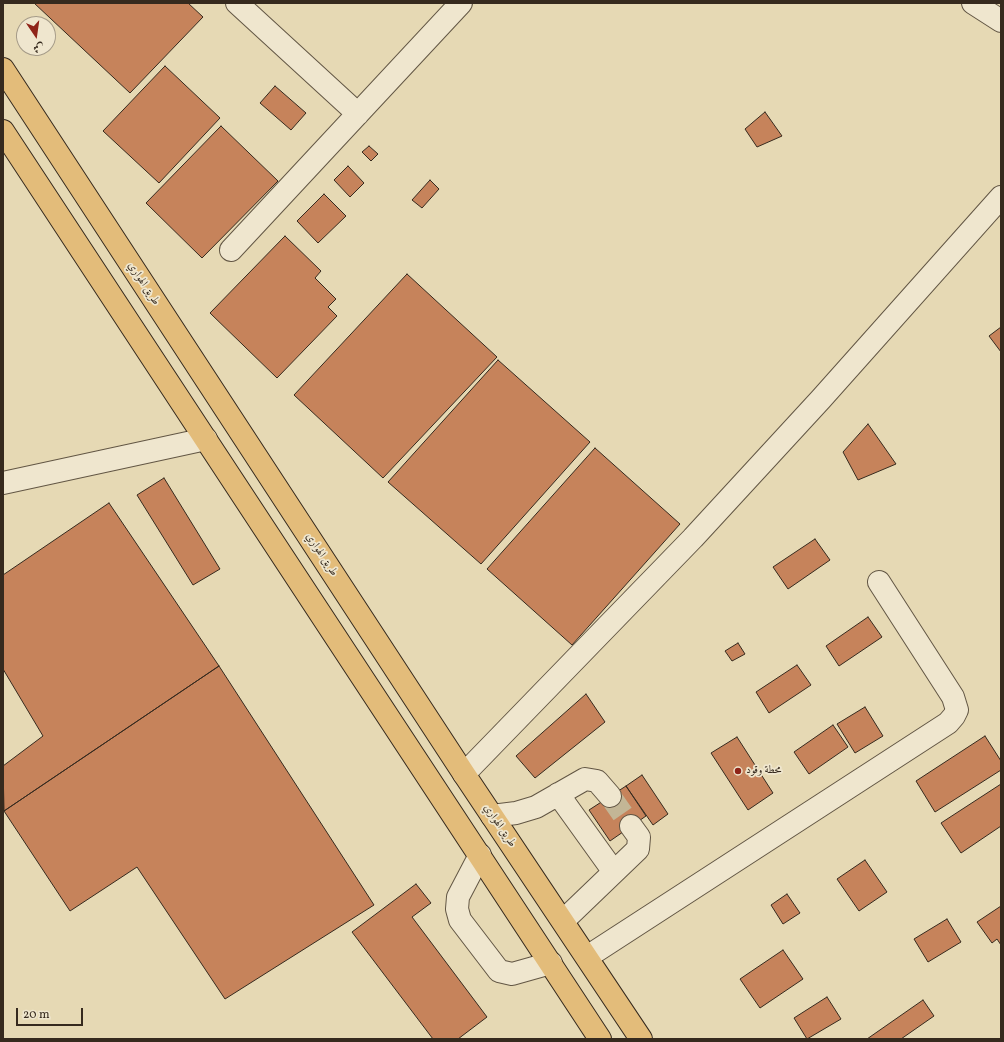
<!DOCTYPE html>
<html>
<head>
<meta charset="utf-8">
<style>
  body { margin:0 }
  #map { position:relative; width:1004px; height:1042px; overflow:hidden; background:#e6d9b4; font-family:Vollkorn,Amiri,serif }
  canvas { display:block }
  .frame { position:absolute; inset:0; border:4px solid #362a1e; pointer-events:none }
  .north { position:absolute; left:16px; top:16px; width:40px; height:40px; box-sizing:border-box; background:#efe6ce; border:1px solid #a59b88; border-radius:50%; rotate:167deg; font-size:11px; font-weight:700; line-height:16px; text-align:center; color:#362a1e }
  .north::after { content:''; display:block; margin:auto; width:14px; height:18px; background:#8f2418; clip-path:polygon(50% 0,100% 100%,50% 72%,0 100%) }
  .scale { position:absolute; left:16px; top:1008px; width:67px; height:18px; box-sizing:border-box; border:2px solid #362a1e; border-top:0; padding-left:5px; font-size:12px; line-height:14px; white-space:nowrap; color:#362a1e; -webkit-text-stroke:3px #efe6ce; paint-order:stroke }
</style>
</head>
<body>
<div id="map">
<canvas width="1004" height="1042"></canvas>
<div class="frame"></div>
<div class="north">ش</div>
<div class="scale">20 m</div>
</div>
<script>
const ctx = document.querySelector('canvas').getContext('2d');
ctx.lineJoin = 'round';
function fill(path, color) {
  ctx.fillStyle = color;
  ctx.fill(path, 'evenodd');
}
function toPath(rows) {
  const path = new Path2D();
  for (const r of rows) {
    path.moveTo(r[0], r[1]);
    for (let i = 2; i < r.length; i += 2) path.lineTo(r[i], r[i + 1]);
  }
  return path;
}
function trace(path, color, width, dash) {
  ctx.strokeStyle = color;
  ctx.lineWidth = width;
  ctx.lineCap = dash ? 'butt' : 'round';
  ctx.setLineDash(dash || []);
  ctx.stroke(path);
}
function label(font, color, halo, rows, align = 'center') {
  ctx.font = font + ' Vollkorn,Amiri,serif';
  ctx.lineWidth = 3.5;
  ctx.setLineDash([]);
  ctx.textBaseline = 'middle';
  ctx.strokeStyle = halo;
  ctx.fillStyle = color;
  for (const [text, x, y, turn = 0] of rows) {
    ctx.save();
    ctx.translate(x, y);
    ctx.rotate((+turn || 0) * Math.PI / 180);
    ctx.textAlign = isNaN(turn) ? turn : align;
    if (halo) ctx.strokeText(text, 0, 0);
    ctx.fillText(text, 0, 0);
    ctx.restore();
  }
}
const building = toPath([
  [34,3,188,3,203,17,130,93,34,3],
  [165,66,220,118,159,183,103,131,165,66],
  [275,86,306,113,291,130,260,103,275,86],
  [765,112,782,136,757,147,745,129,765,112],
  [221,126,278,181,202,258,146,203,221,126],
  [369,146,378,154,371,161,362,152,369,146],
  [348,166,364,183,350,197,334,180,348,166],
  [430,180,439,189,422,208,412,200,430,180],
  [324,194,346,216,318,243,297,221,324,194],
  [285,236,321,271,315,278,336,299,328,307,337,316,277,378,210,313,285,236],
  [407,274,497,357,383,478,294,395,407,274],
  [1001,327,1001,352,989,336,1001,327],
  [498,360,590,442,481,564,388,482,498,360],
  [868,424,896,464,858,480,843,452,868,424],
  [595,448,680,524,572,645,487,569,595,448],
  [164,478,220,569,193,585,137,495,164,478],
  [109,503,219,666,4,811,3,766,43,736,3,669,3,575,109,503],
  [815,539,830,560,788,589,773,567,815,539],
  [868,617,882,637,839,666,826,646,868,617],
  [738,643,745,654,732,661,725,651,738,643],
  [797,665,811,685,769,713,756,692,797,665],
  [219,666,374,905,225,999,137,867,70,911,4,811,219,666],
  [586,694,605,722,535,778,516,756,586,694],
  [865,707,883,736,855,753,837,724,865,707],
  [833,725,848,747,809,774,794,752,833,725],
  [985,736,1001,761,1001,770,935,812,916,781,985,736],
  [737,737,773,793,748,810,711,753,737,737],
  [642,775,668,814,653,825,626,786,642,775],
  [1001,784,1001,826,961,853,941,823,1001,784],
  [626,786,646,816,610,841,589,810,626,786],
  [865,860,887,892,859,911,837,879,865,860],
  [416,884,431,903,412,917,487,1017,458,1039,433,1039,352,932,416,884],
  [787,894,800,913,783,924,771,905,787,894],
  [1001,906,1001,945,997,939,992,943,977,922,1001,906],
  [947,919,961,942,928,962,914,939,947,919],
  [783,950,803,979,760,1008,740,979,783,950],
  [827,997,841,1019,807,1039,794,1018,827,997],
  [923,1000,934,1016,901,1039,867,1039,923,1000]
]);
const minorTunnel = toPath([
  [610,796,631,826]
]);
const minor = toPath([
  [237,3,358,114],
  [973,3,1001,21],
  [231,250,461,3],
  [3,483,206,439],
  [464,774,693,538,821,399,1001,197],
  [558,794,614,872],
  [492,816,516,813,536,807,585,779,597,781,610,796],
  [480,855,458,897,457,909,460,920,499,971,512,974,551,963],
  [563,921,638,849,639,837,631,826],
  [587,957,948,723,954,716,957,710,953,697,879,582]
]);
const highway = toPath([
  [3,69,464,774,641,1039],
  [3,131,600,1039]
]);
const markers = [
  [738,771,4,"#8f2418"]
];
const streetNames = [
  ["طريق الهواري",143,284,57],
  ["طريق الهواري",321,555,57],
  ["طريق الهواري",499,826,56]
];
const poiNames = [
  ["محطة وقود",746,771]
];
fill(building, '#c6835b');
trace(building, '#362a1e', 1);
trace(minorTunnel, '#c3b696', 22, [22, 11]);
trace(minor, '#625644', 24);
trace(highway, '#362a1e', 24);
trace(minor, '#efe6ce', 22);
trace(highway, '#e3bc7a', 22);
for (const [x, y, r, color] of markers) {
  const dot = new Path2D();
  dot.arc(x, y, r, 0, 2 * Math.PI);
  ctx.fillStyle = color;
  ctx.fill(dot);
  trace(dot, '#efe6ce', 1.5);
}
label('11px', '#362a1e', '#efe6ce', streetNames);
label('11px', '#362a1e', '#efe6ce', poiNames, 'left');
</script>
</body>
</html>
